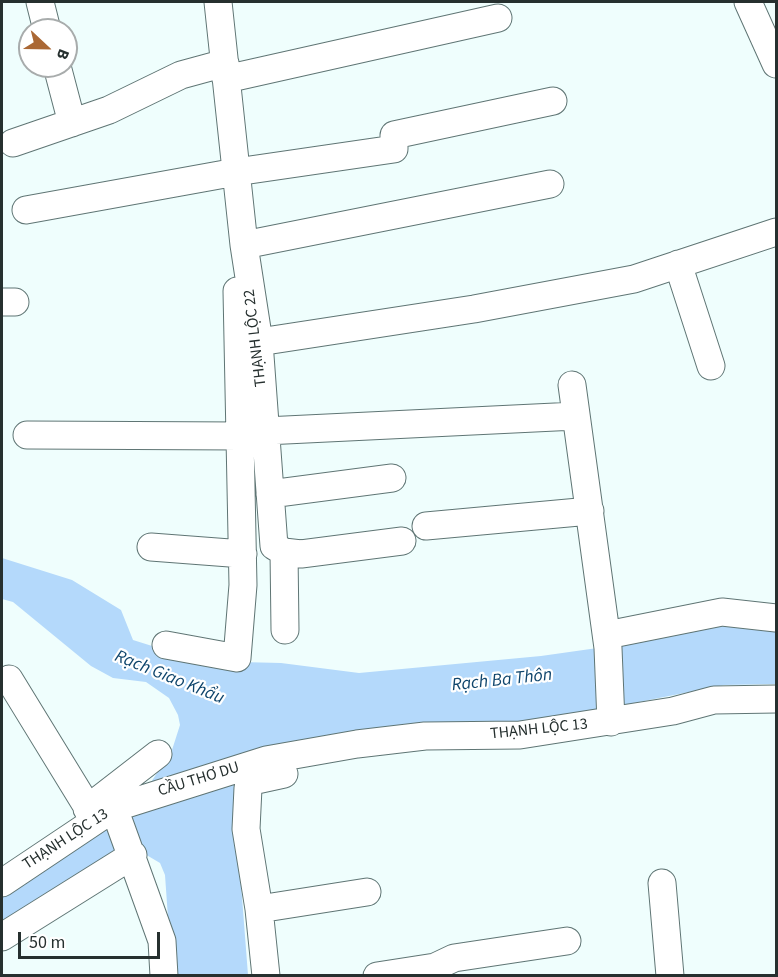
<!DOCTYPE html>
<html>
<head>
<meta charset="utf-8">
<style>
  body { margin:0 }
  #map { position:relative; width:778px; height:977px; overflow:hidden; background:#effefd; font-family:"Source Sans 3",sans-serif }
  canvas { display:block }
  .frame { position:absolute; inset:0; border:3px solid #26302f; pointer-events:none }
  .north { position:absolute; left:18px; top:18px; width:60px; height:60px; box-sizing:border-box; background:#fff; border:2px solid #a8acac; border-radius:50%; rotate:112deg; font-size:16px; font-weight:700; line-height:24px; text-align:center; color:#26302f }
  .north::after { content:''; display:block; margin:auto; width:21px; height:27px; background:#aa6835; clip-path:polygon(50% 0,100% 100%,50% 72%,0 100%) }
  .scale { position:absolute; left:18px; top:932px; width:142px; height:27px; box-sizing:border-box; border:3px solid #26302f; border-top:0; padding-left:8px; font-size:18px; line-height:21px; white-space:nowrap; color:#26302f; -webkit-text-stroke:4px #fff; paint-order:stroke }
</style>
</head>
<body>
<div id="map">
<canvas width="778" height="977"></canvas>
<div class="frame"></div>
<div class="north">B</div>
<div class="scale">50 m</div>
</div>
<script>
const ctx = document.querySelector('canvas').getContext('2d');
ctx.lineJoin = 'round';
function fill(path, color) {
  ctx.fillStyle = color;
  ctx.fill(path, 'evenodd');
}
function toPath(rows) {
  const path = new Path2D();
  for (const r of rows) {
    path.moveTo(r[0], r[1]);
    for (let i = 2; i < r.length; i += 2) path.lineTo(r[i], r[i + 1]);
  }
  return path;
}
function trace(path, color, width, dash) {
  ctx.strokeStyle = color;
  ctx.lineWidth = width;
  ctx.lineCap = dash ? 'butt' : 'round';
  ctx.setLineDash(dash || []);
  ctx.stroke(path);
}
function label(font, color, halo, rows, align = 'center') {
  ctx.font = font + ' "Source Sans 3",sans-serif';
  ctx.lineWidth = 4.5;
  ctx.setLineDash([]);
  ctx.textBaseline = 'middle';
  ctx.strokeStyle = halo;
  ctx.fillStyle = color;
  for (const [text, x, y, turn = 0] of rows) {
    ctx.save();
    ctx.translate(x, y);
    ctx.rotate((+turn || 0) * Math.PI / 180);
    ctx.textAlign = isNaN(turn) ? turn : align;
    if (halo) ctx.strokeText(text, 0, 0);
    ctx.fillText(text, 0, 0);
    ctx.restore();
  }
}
const water = toPath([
  [2,558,72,580,121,610,133,640,200,661,281,663,359,673,541,656,647,641,695,626,736,624,776,630,776,684,724,685,544,721,286,745,236,819,248,975,172,975,165,875,160,863,133,847,129,816,172,750,180,725,178,715,169,698,146,682,113,678,91,666,13,602,2,599],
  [112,821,124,852,2,930,2,895]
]);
const minor = toPath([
  [40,2,47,30],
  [218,2,244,245,259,342,274,546,284,552,301,554,402,541],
  [748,2,776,64],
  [57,66,72,123],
  [226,79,498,18],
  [13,143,109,110,181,75,225,63],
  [26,210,236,172,394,149,394,135,553,101],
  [244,245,550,184],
  [678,264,711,366],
  [2,302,15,302],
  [259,342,474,309,634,279,776,232],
  [572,385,608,648,611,722],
  [265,431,576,416],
  [27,435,241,436],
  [270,494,392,478],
  [426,526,590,511],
  [151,547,243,554],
  [284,552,285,630],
  [607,635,722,612,776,618],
  [166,645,237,658,243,585,237,291],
  [9,679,88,808],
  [114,808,162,941,164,976],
  [87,809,158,754],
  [2,883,114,808,266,760,357,744,425,736,520,735,673,711,714,700,776,699],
  [662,883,670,976],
  [259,909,367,892],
  [2,937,133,855],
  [266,976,259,909,246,829,248,788,252,781,284,774],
  [377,976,435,967,454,958,567,941]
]);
const streetNames = [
  ["THẠNH LỘC 22",256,338,-97],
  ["THẠNH LỘC 13",539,730,-6],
  ["CẦU THƠ DU",199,780,-17],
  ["THẠNH LỘC 13",66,840,-33]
];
const waterNames = [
  ["Rạch Giao Khẩu",169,678,22],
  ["Rạch Ba Thôn",502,681,-6]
];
fill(water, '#b4d9fb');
trace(minor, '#5f7574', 29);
trace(minor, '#fff', 27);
label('16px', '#26302f', '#fff', streetNames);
label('italic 18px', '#0f456c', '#fff', waterNames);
</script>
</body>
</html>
